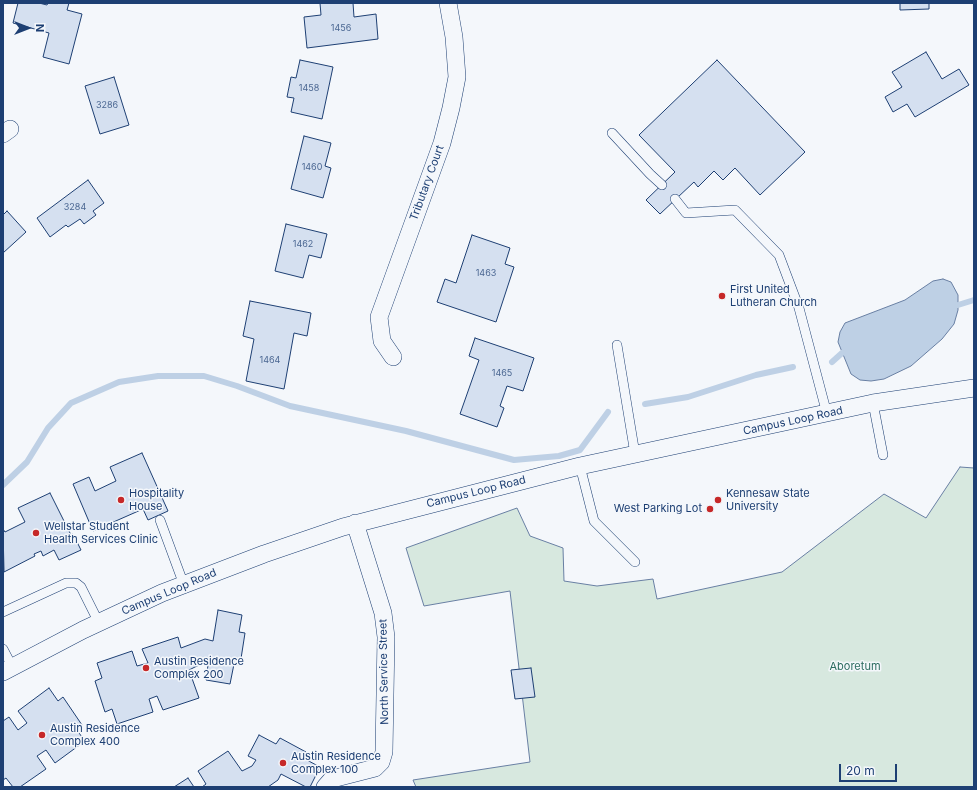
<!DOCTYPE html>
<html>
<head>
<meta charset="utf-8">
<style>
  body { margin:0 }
  #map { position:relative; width:977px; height:790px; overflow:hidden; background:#f4f7fb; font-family:Inter,sans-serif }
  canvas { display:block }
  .frame { position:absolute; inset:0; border:4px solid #1d3f73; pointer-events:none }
  .north { position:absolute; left:8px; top:8px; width:40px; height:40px; -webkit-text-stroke:3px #f4f7fb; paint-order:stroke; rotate:90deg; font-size:11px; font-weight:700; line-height:16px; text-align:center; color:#1d3f73 }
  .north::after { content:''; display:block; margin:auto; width:14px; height:18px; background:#1d3f73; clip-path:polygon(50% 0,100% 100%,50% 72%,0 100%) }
  .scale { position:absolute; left:839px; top:764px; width:58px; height:18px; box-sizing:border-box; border:2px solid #1d3f73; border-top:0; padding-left:5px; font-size:12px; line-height:14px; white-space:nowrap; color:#1d3f73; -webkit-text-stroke:3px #f4f7fb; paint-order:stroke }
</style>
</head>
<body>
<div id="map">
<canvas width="977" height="790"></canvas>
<div class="frame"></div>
<div class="north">N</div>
<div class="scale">20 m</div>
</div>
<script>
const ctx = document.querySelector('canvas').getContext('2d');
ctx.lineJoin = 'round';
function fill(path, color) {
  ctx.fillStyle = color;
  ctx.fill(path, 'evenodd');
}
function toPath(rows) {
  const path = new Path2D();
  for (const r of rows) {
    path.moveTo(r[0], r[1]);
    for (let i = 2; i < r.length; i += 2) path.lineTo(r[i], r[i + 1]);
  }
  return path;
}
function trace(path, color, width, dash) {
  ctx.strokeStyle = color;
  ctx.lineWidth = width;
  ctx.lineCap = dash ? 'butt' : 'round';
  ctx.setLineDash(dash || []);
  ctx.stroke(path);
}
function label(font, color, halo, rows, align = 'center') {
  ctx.font = font + ' Inter,sans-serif';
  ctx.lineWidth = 3;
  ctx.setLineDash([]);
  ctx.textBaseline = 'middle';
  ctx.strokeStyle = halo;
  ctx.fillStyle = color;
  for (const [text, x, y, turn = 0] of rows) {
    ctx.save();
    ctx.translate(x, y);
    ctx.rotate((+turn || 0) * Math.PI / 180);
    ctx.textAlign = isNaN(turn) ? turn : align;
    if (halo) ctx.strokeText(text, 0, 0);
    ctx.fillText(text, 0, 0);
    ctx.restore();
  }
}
const green = toPath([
  [960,467,974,468,974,787,416,787,413,780,530,762,510,591,424,606,406,548,517,508,530,536,563,548,564,581,597,586,653,579,657,599,782,572,884,494,926,518,960,467]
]);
const water = toPath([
  [943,279,951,282,958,295,958,310,954,324,942,339,911,366,884,379,871,381,860,380,851,374,838,342,840,332,845,323,905,300,933,281,943,279]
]);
const stream = toPath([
  [958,305,974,300],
  [832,362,842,353],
  [645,404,688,397,756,375,793,367],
  [3,485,27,462,48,428,71,403,119,382,158,376,204,376,237,386,290,406,406,431,514,460,559,456,580,450,608,412]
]);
const building = toPath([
  [18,3,39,3,47,5,48,3,69,3,67,10,82,14,69,64,43,57,49,33,13,23,18,3],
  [320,3,353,3,354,17,376,14,378,39,307,48,304,17,321,15,320,3],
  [900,3,929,3,929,9,900,10,900,3],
  [926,52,942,79,959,69,969,85,915,117,907,104,893,112,885,97,902,87,892,72,926,52],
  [300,60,333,67,322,119,291,112,294,98,287,97,291,77,296,78,300,60],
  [717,60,805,152,760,195,735,168,723,180,714,171,698,187,694,182,660,214,646,200,675,172,639,135,717,60],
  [114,77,129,125,100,134,85,86,114,77],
  [304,136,331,143,325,166,331,168,323,198,291,189,304,136],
  [88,180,104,203,93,211,96,215,84,224,80,219,68,227,66,225,50,237,37,218,88,180],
  [7,211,26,232,3,253,3,215,7,211],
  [286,224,327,234,321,258,309,255,303,278,275,271,286,224],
  [472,235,510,248,505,264,514,267,496,322,437,302,445,279,456,283,472,235],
  [250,301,311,313,307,336,294,333,284,389,246,381,254,339,243,336,250,301],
  [475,338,534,358,523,391,507,386,500,406,504,408,497,427,460,414,479,360,469,356,475,338],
  [142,453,168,511,148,520,143,509,93,531,73,484,89,477,95,491,116,481,110,467,142,453],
  [50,493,71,535,73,534,81,550,59,560,54,550,43,556,41,551,34,554,35,556,4,572,3,529,5,532,25,522,18,508,50,493],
  [218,610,242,615,239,632,245,633,240,665,234,664,230,684,206,680,208,665,201,664,189,670,199,698,163,710,157,696,149,699,153,712,117,724,112,709,105,712,95,681,102,678,97,663,132,651,137,666,148,663,142,649,178,637,181,648,205,639,213,641,218,610],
  [531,668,535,697,515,699,511,670,531,668],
  [49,688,58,701,63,697,82,725,76,729,85,741,55,763,46,750,37,756,46,769,20,787,13,787,6,778,3,780,3,721,9,717,18,730,27,723,18,711,49,688],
  [259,735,276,744,280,738,306,752,303,758,320,767,310,787,306,787,281,774,278,780,268,787,202,787,206,784,198,771,228,751,242,771,252,766,256,760,248,756,259,735],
  [188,778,194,787,174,787,188,778]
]);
const lane = toPath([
  [612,133,650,174,662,185],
  [675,199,686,213,735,210,779,255,799,308,827,414],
  [617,345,635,454],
  [873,403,883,455],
  [580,466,594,521,635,562],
  [160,520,184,585],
  [3,612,66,583,76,583,81,587,99,623],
  [3,649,13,668]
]);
const street = toPath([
  [3,134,10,129],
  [393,357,382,341,379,317,442,143,451,108,457,77,454,37,448,3],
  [3,672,83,630,162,593,264,554,343,527,580,466,873,403,974,388],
  [325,787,332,779,375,768,381,762,384,752,386,637,383,613,355,523]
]);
const markers = [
  [722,296,4,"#c62828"],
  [121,500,4,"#c62828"],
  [718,500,4,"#c62828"],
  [710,509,4,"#c62828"],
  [36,533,4,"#c62828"],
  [146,668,4,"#c62828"],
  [42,735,4,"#c62828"],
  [283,763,4,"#c62828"]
];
const numberNames = [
  ["1456",341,28],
  ["1458",309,88],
  ["3286",107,105],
  ["1460",312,167],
  ["3284",75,207],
  ["1462",303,244],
  ["1463",486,273],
  ["1464",270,360],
  ["1465",502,373]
];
const streetNames = [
  ["Tributary Court",427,183,-70],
  ["Campus Loop Road",793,421,-12],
  ["Campus Loop Road",476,492,-14],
  ["Campus Loop Road",169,592,-23],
  ["North Service Street",384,672,-91]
];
const poiNames = [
  ["First United",730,290],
  ["Lutheran Church",730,303],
  ["Hospitality",129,494],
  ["House",129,507],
  ["Kennesaw State",726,494],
  ["University",726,507],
  ["West Parking Lot",702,509,"right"],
  ["Wellstar Student",44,527],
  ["Health Services Clinic",44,540],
  ["Austin Residence",154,662],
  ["Complex 200",154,675],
  ["Austin Residence",50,729],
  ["Complex 400",50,742],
  ["Austin Residence",291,757],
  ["Complex 100",291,770]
];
const parkNames = [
  ["Aboretum",855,667]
];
fill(green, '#d7e8df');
trace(green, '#687fa3', 1);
fill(water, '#bed0e5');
trace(water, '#687fa3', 1);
trace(stream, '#bed0e5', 6);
fill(building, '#d5e0f0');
trace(building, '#1d3f73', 1);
trace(lane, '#1d3f73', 10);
trace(street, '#1d3f73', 18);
trace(lane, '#f4f7fb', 9);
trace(street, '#f4f7fb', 17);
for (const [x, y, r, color] of markers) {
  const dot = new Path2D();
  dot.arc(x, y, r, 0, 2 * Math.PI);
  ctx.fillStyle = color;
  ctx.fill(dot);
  trace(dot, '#f4f7fb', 1.5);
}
label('9px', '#4b6792', null, numberNames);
label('11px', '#1d3f73', '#f4f7fb', streetNames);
label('11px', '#1d3f73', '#f4f7fb', poiNames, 'left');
label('11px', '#2c6c60', '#f4f7fb', parkNames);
</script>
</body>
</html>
